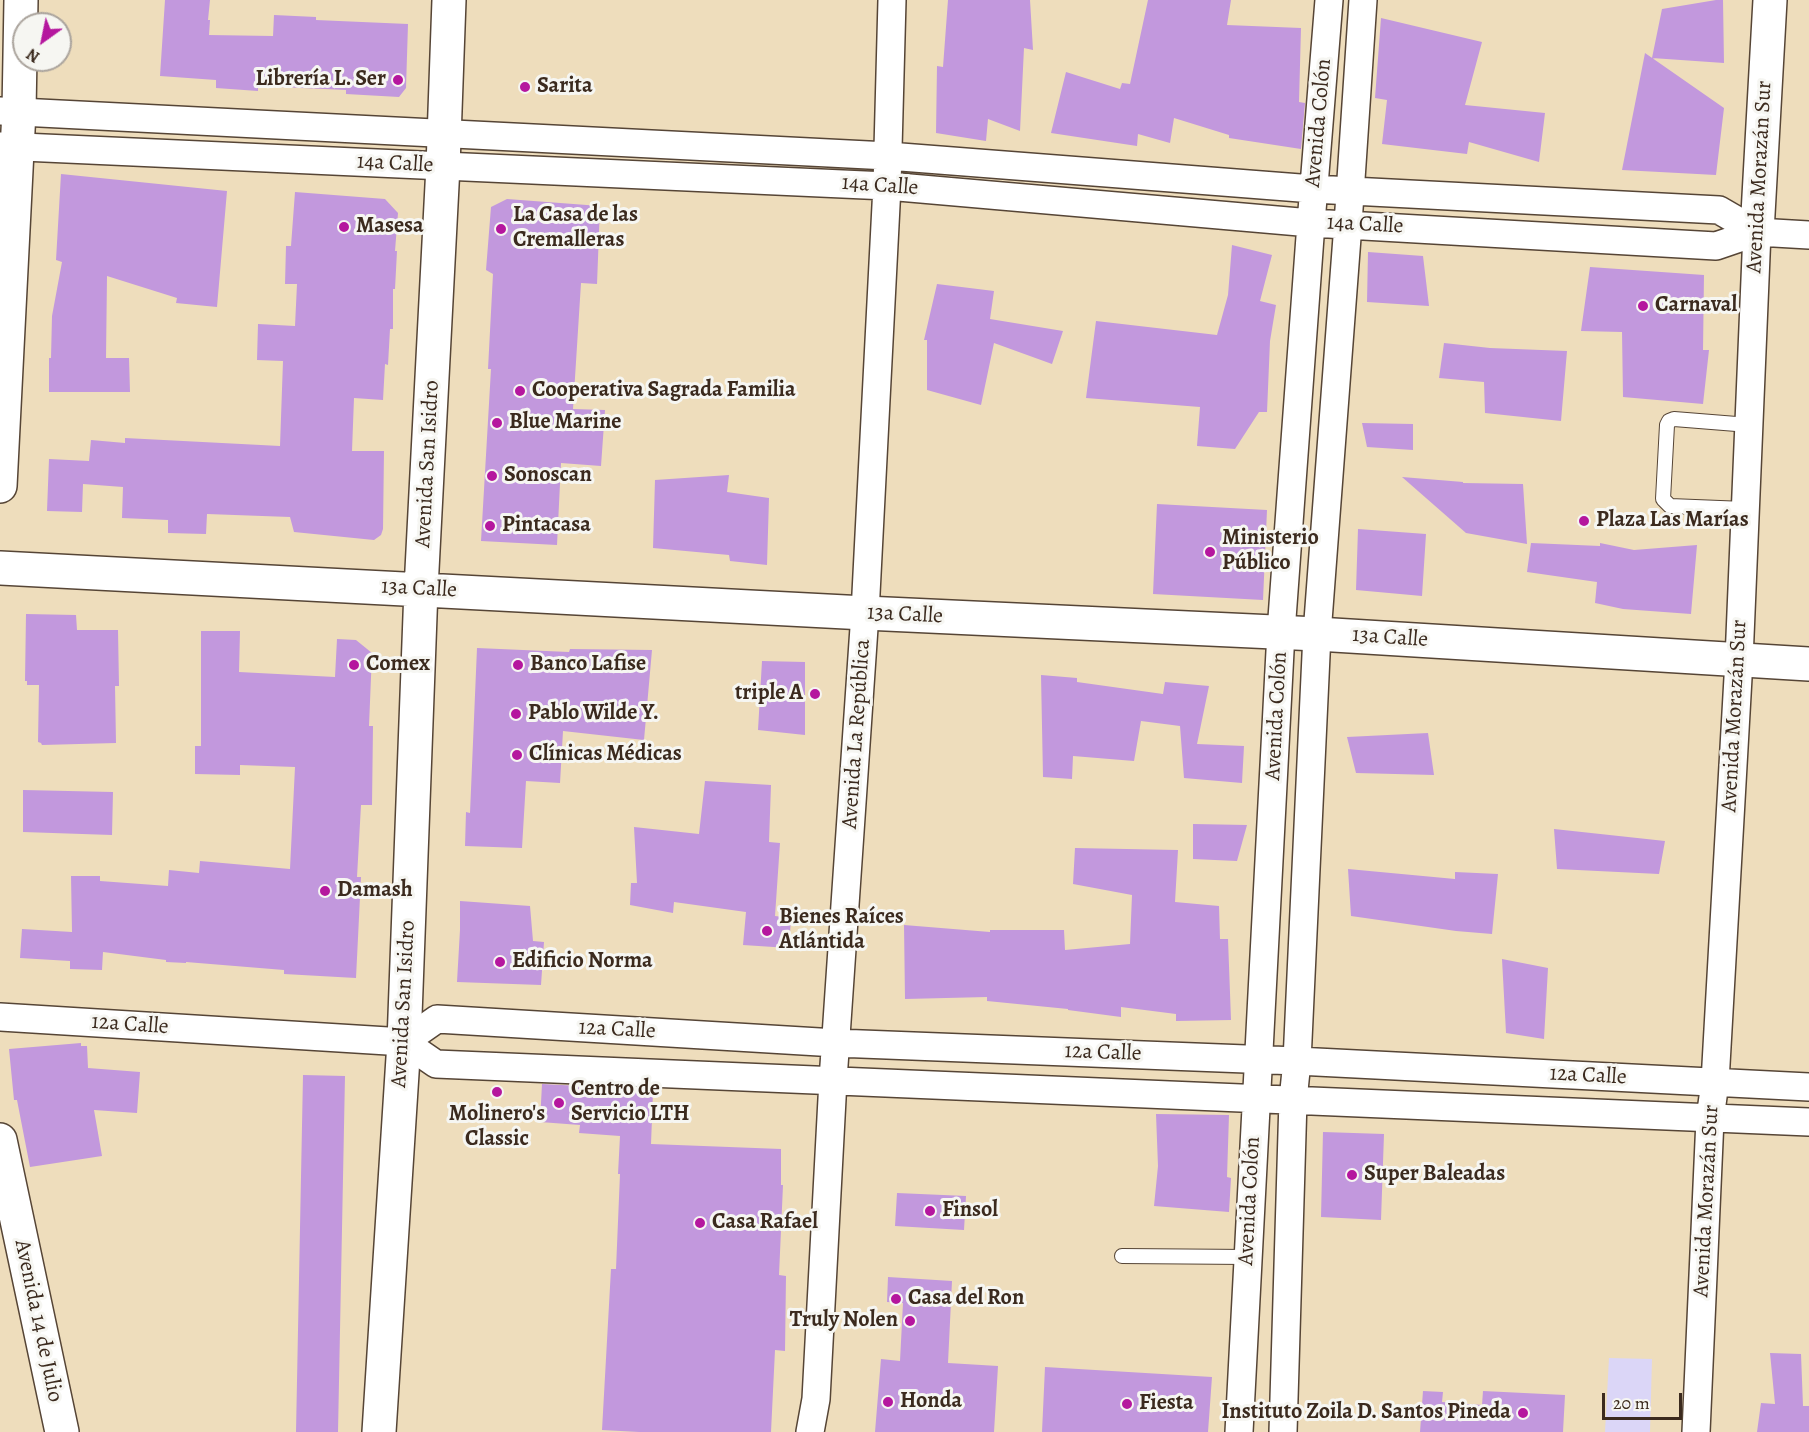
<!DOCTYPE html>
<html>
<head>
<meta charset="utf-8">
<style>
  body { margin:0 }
  #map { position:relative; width:1809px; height:1432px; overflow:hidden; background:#eeddbc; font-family:Alegreya,serif }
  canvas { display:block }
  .north { position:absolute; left:12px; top:12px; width:60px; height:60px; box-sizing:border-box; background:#f6f6f2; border:2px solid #aba49d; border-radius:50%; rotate:213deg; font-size:16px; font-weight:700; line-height:24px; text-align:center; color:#3b2a1e }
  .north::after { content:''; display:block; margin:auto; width:21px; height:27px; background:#b5179e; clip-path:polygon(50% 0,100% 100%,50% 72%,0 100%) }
  .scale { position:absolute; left:1602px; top:1393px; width:80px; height:27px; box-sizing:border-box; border:3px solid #3b2a1e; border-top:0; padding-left:8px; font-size:18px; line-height:21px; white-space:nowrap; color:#3b2a1e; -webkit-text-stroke:4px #f6f6f2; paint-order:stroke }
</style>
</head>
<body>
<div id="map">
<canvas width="1809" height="1432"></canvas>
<div class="north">N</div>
<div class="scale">20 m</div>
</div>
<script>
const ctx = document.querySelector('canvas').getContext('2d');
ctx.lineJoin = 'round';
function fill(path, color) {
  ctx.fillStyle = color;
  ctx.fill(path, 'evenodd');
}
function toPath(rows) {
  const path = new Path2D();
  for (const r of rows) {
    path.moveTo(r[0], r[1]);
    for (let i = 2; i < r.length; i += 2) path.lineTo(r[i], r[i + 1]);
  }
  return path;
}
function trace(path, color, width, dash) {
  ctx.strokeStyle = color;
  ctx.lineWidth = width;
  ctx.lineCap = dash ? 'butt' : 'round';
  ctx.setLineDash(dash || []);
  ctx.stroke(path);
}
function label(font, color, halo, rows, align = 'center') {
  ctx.font = font + ' Alegreya,serif';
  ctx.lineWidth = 6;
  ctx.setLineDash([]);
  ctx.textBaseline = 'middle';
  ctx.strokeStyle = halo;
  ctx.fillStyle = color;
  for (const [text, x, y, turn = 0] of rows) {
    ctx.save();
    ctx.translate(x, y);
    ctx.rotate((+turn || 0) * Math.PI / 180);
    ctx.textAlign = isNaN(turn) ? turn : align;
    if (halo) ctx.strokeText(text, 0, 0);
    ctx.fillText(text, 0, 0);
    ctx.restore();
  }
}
const built = toPath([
  [1609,1358,1652,1359,1650,1432,1605,1432]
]);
const building = toPath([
  [165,0,210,0,208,20,210,20,209,35,273,36,274,15,316,17,316,20,408,24,406,88,399,97,346,94,346,90,258,86,258,91,216,88,216,80,160,76],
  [948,0,1030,0,1033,50,1024,48,1020,131,988,119,986,141,936,133,937,66,943,67],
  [1148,0,1231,0,1227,25,1301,28,1299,102,1305,103,1301,149,1229,138,1229,135,1174,118,1170,143,1138,134,1137,146,1051,133,1066,72,1120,89,1122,83,1130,84],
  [1716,0,1723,0,1724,63,1652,58,1662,9],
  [1381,18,1482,42,1465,105,1545,113,1539,162,1469,142,1467,154,1382,144,1387,100,1375,98],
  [1645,53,1724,108,1716,175,1622,170],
  [61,174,227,191,217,307,176,303,177,298,107,276,106,358,129,358,130,392,49,392,49,358,51,358,52,316,62,262,56,260],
  [295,192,385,199,398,213,395,251,397,251,395,289,393,289,393,329,390,329,388,365,385,364,383,400,354,398,352,451,384,451,383,529,381,535,374,540,294,532,290,517,207,514,206,534,168,533,168,520,122,518,123,487,83,484,82,512,47,511,49,459,89,461,91,440,125,443,125,438,280,446,283,361,257,360,258,324,295,326,297,284,285,284,286,246,291,246],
  [507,199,600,206,597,284,581,283,573,409,605,410,601,466,561,463,557,545,481,541,491,369,488,369,493,274,486,270,491,207],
  [1232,245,1272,255,1260,301,1276,305,1270,341,1267,412,1259,412,1235,449,1197,446,1200,407,1086,398,1096,321,1217,335,1228,295],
  [1368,252,1423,256,1429,306,1367,302],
  [1590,267,1704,275,1703,350,1709,350,1703,404,1623,397,1622,332,1581,331],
  [937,284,994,291,990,319,1063,331,1052,364,994,343,981,405,927,390,927,340,924,340],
  [1444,343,1490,348,1567,351,1561,421,1485,413,1484,382,1439,378],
  [1362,423,1413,424,1413,450,1367,447],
  [729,475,727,492,769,498,767,565,730,561,729,555,653,548,655,480],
  [1402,477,1463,482,1463,483,1523,484,1527,544,1466,533],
  [1157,504,1267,510,1263,600,1153,594],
  [1358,529,1426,534,1422,596,1356,590],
  [1531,543,1600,546,1600,543,1634,550,1697,545,1691,614,1623,609,1595,603,1597,582,1527,572],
  [26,614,76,615,77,630,118,630,119,686,115,686,116,743,42,745,41,743,38,742,39,685,27,685,27,681,25,681],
  [201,631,240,631,239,672,335,677,337,639,356,640,372,653,369,726,373,726,372,805,361,805,357,877,361,877,356,978,284,974,284,970,186,962,186,963,166,962,166,960,103,952,102,970,70,969,70,961,20,958,22,929,72,932,71,876,100,876,100,881,168,886,169,870,199,873,200,861,290,869,295,767,240,765,240,775,195,774,195,746,201,746],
  [477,648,569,652,570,649,652,650,644,740,563,731,560,783,526,781,522,848,465,846,466,812,470,813],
  [762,661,805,662,805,735,758,730],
  [1041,675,1077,678,1077,682,1163,694,1165,682,1209,686,1197,744,1244,746,1242,783,1184,778,1180,726,1141,721,1134,761,1073,756,1072,779,1043,777],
  [1428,733,1434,775,1356,773,1347,737],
  [705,781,771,785,769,842,780,843,775,916,791,918,789,948,743,945,746,912,674,902,673,913,630,905,631,883,637,883,634,827,699,834],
  [23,790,113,792,112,835,23,832],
  [1193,824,1247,825,1237,861,1193,859],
  [1554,829,1665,841,1659,874,1557,869],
  [1075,848,1178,850,1175,902,1219,906,1220,939,1228,939,1231,1020,1176,1021,1176,1014,1121,1007,1121,1017,1068,1010,1068,1009,987,1001,987,997,905,999,904,925,990,932,990,930,1064,930,1065,950,1130,944,1132,895,1073,884],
  [1348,869,1455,879,1455,872,1498,874,1492,934,1456,931,1351,916],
  [460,901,530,906,533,941,544,942,541,985,457,982,460,930],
  [1502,959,1548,968,1544,1039,1506,1033],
  [81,1043,81,1046,87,1046,88,1068,140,1072,137,1113,94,1110,102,1156,30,1167,17,1100,14,1100,9,1049],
  [303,1075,345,1076,338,1432,296,1432],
  [542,1084,619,1088,619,1090,653,1092,651,1144,781,1149,781,1185,783,1185,779,1275,786,1276,785,1351,775,1350,771,1432,639,1432,602,1430,611,1269,616,1269,620,1174,618,1174,620,1136,579,1133,580,1125,540,1122],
  [1156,1114,1229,1115,1227,1177,1231,1178,1229,1212,1154,1206,1158,1166],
  [1323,1132,1384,1134,1381,1220,1321,1217],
  [897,1193,966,1196,964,1230,895,1226],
  [888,1277,952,1281,948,1363,998,1366,994,1432,875,1432,881,1359,900,1361,903,1303,887,1302],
  [1770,1353,1801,1354,1803,1406,1809,1406,1809,1432,1757,1432,1761,1403,1775,1404],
  [1045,1367,1212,1377,1208,1432,1042,1432],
  [1423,1391,1443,1392,1442,1402,1482,1405,1483,1391,1565,1395,1563,1432,1420,1432]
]);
const service = toPath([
  [1745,509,1670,506,1663,499,1667,425,1669,421,1674,419,1749,425],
  [1122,1256,1248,1257]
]);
const minor = toPath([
  [0,111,888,156,1313,189,1719,210,1757,232],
  [0,146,887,186,1311,223,1716,246,1757,232,1809,235],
  [0,1017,404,1042,436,1064,1809,1122],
  [404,1042,437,1019,836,1043,1297,1061,1809,1087],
  [810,1432,816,1399,833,1080,865,613,887,186,892,0],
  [1239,1432,1281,632,1311,223,1329,0],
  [1283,1432,1293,1100,1297,1061,1317,634,1348,224,1363,0],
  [1696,1432,1710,1119,1715,1082,1739,660,1757,232]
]);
const tertiary = toPath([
  [1757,232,1770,0],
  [0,486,19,111,21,0],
  [0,568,865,613,1317,634,1809,664],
  [0,1140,62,1432],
  [379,1432,404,1042,421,589,443,166,449,0]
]);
const markers = [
  [398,80,6,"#b5179e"],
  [525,87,6,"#b5179e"],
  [344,227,6,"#b5179e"],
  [501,229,6,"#b5179e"],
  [1643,306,6,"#b5179e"],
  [520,391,6,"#b5179e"],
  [497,423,6,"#b5179e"],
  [492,476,6,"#b5179e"],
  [1584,521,6,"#b5179e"],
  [490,526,6,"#b5179e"],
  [1210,552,6,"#b5179e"],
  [354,665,6,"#b5179e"],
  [518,665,6,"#b5179e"],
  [815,694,6,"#b5179e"],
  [516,714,6,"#b5179e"],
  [517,755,6,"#b5179e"],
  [325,891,6,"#b5179e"],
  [767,931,6,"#b5179e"],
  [500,962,6,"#b5179e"],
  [497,1092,6,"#b5179e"],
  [559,1103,6,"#b5179e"],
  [1352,1175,6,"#b5179e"],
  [930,1211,6,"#b5179e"],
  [700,1223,6,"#b5179e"],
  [896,1299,6,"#b5179e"],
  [910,1321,6,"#b5179e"],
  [888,1402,6,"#b5179e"],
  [1127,1404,6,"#b5179e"],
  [1523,1413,6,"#b5179e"]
];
const poiNames = [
  ["Librería L. Ser",386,80,"right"],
  ["Sarita",537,87],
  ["La Casa de las",513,216],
  ["Cremalleras",513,241],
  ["Masesa",356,227],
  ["Carnaval",1655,306],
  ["Cooperativa Sagrada Familia",532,391],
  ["Blue Marine",509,423],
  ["Sonoscan",504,476],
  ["Plaza Las Marías",1596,521],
  ["Pintacasa",502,526],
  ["Ministerio",1222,539],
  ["Público",1222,564],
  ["Comex",366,665],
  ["Banco Lafise",530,665],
  ["triple A",803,694,"right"],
  ["Pablo Wilde Y.",528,714],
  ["Clínicas Médicas",529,755],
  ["Damash",337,891],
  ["Bienes Raíces",779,918],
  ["Atlántida",779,943],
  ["Edificio Norma",512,962],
  ["Centro de",571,1090],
  ["Servicio LTH",571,1115],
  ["Molinero's",497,1115,"center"],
  ["Classic",497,1140,"center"],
  ["Super Baleadas",1364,1175],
  ["Finsol",942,1211],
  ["Casa Rafael",712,1223],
  ["Casa del Ron",908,1299],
  ["Truly Nolen",898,1321,"right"],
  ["Honda",900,1402],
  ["Fiesta",1139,1404],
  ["Instituto Zoila D. Santos Pineda",1511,1413,"right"]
];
const streetNames = [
  ["Avenida Colón",1319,123,-85],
  ["14a Calle",395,164,3],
  ["Avenida Morazán Sur",1760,177,-87],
  ["14a Calle",880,186,4],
  ["14a Calle",1365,225,3],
  ["Avenida San Isidro",428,464,-87],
  ["13a Calle",419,589,3],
  ["13a Calle",905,615,3],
  ["13a Calle",1390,638,4],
  ["Avenida Colón",1277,716,-87],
  ["Avenida Morazán Sur",1735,716,-87],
  ["Avenida La República",857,734,-86],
  ["Avenida San Isidro",404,1004,-87],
  ["12a Calle",130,1025,4],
  ["12a Calle",617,1030,3],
  ["12a Calle",1103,1053,2],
  ["12a Calle",1588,1076,3],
  ["Avenida Colón",1250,1201,-87],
  ["Avenida Morazán Sur",1707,1201,-87],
  ["Avenida 14 de Julio",38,1321,78]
];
fill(built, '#dbd6f7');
fill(building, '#c298dd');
trace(service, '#564536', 16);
trace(minor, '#564536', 30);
trace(tertiary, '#564536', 36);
trace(service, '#fff', 14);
trace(minor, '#fff', 27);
trace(tertiary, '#fff', 33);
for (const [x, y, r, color] of markers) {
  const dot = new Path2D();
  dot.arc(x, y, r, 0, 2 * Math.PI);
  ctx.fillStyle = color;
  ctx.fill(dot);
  trace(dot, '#f6f6f2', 2);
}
label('bold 22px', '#3b2a1e', '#f6f6f2', poiNames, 'left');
label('22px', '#3b2a1e', '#f6f6f2', streetNames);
</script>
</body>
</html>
